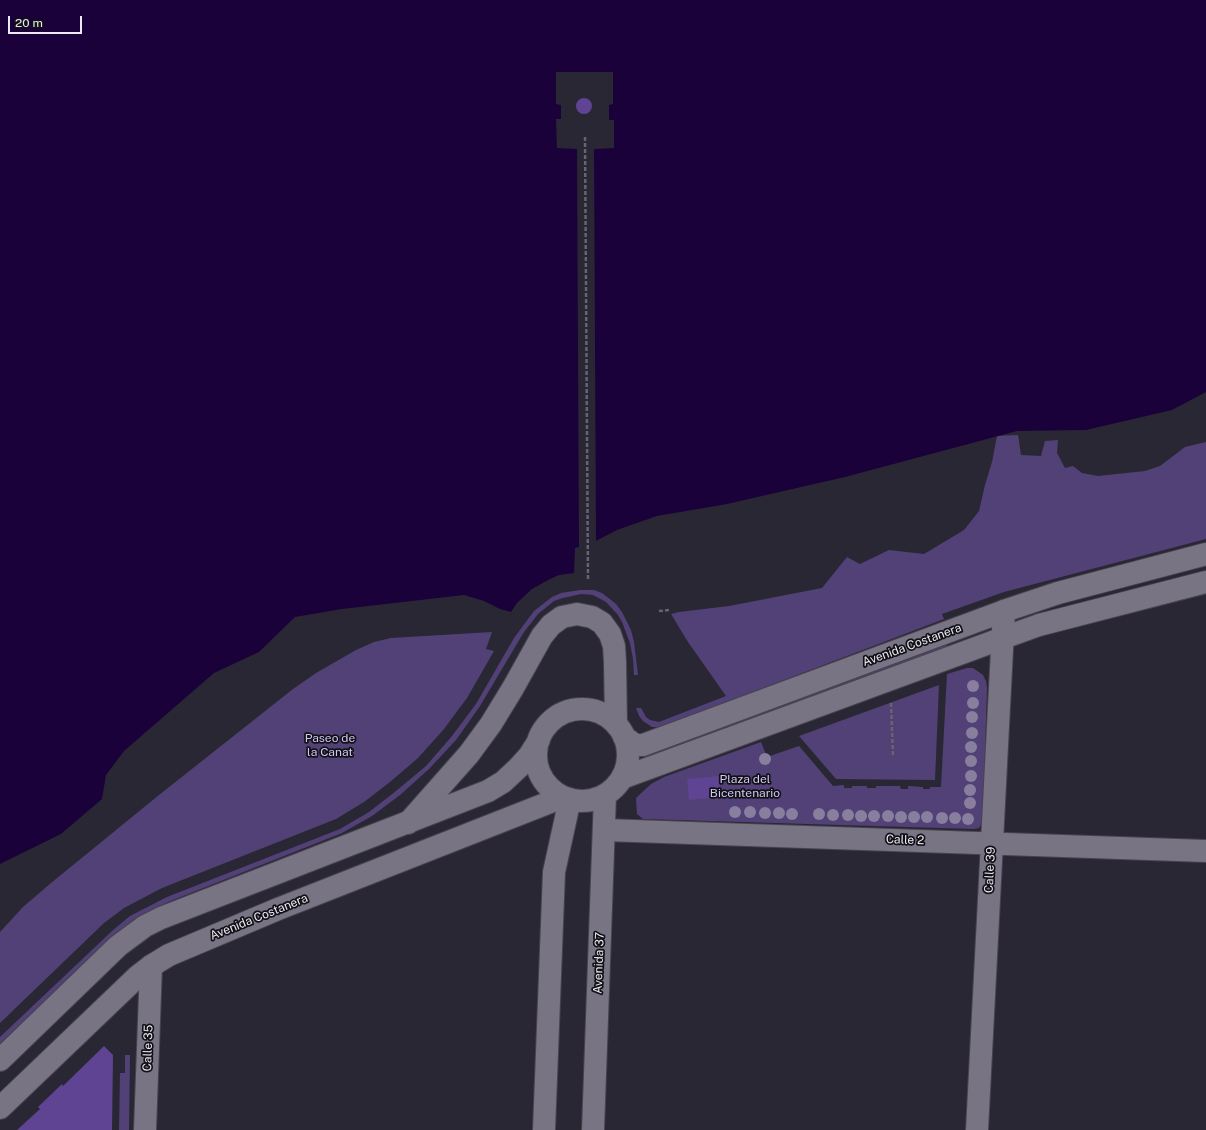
<!DOCTYPE html>
<html>
<head>
<meta charset="utf-8">
<style>
  body { margin:0 }
  #map { position:relative; width:1206px; height:1130px; overflow:hidden; background:#2a2734; font-family:"Public Sans",sans-serif }
  canvas { display:block }
  .scale { position:absolute; left:8px; top:16px; width:74px; height:18px; box-sizing:border-box; border:2px solid #ebe9f2; border-top:0; padding-left:5px; font-size:12px; line-height:14px; white-space:nowrap; color:#ebe9f2; -webkit-text-stroke:3px #121117; paint-order:stroke }
</style>
</head>
<body>
<div id="map">
<canvas width="1206" height="1130"></canvas>
<div class="scale">20 m</div>
</div>
<script>
const ctx = document.querySelector('canvas').getContext('2d');
ctx.lineJoin = 'round';
function fill(path, color) {
  ctx.fillStyle = color;
  ctx.fill(path, 'evenodd');
}
function toPath(rows) {
  const path = new Path2D();
  for (const r of rows) {
    if (r.length === 3) {
      path.moveTo(r[0] + r[2], r[1]);
      path.arc(r[0], r[1], r[2], 0, 2 * Math.PI);
      continue;
    }
    path.moveTo(r[0], r[1]);
    for (let i = 2; i < r.length; i += 2) path.lineTo(r[i], r[i + 1]);
  }
  return path;
}
function trace(path, color, width, dash) {
  ctx.strokeStyle = color;
  ctx.lineWidth = width;
  ctx.lineCap = dash ? 'butt' : 'round';
  ctx.setLineDash(dash || []);
  ctx.stroke(path);
}
function label(font, color, halo, rows, align = 'center') {
  ctx.font = font + ' "Public Sans",sans-serif';
  ctx.lineWidth = 3.5;
  ctx.setLineDash([]);
  ctx.textBaseline = 'middle';
  ctx.strokeStyle = halo;
  ctx.fillStyle = color;
  for (const [text, x, y, turn = 0] of rows) {
    ctx.save();
    ctx.translate(x, y);
    ctx.rotate((+turn || 0) * Math.PI / 180);
    ctx.textAlign = isNaN(turn) ? turn : align;
    if (halo) ctx.strokeText(text, 0, 0);
    ctx.fillText(text, 0, 0);
    ctx.restore();
  }
}
const green = toPath([
  [1018,435,1021,455,1041,456,1045,441,1058,440,1057,453,1065,468,1073,466,1082,473,1098,476,1145,471,1160,466,1185,447,1206,442,1206,539,1004,592,942,614,944,619,661,727,652,727,643,721,639,716,636,708,641,708,646,717,650,720,659,722,726,696,688,642,671,614,679,612,729,606,822,588,847,557,860,564,889,550,924,554,964,530,979,511,985,485,992,462,997,436],
  [580,590,594,590,602,593,616,604,622,612,631,630,634,642,638,675,634,675,633,659,630,643,622,622,618,615,606,602,593,595,581,594,563,598,554,601,538,614,524,632,480,706,456,740,429,769,400,795,372,816,342,833,168,902,133,920,115,934,0,1044,0,1037,112,931,130,916,167,897,340,829,369,812,396,791,426,766,452,736,476,704,514,638,534,611,552,597,561,593],
  [492,632,486,649,494,651,467,698,444,729,418,758,390,782,364,802,336,819,162,888,124,908,104,923,0,1023,0,932,23,907,51,883,159,795,293,689,316,673,356,650,374,642,391,638],
  [947,644,947,647,654,756,653,755,654,752],
  [967,668,973,668,983,675,986,681,987,688,983,821,979,828,974,829,643,819,637,814,636,798,651,784,664,777,761,742,767,757,799,746,833,786,844,785,844,788,852,788,852,786,867,786,867,788,876,788,876,786,900,786,901,789,908,789,908,786,923,787,923,789,930,789,930,787,941,787,947,674],
  [939,685,935,780,836,779,799,736],
  [125,1055,130,1055,129,1130,119,1130,120,1073,125,1073]
]);
const water = toPath([
  [0,0,1206,0,1206,392,1172,410,1086,430,1017,431,845,477,727,504,657,516,634,524,617,530,590,544,575,548,574,573,559,575,550,579,532,589,517,603,511,612,500,609,484,601,464,595,342,609,295,617,259,652,214,673,124,751,106,775,102,799,61,834,0,864]
]);
const pier = toPath([
  [556,72,613,72,613,104,609,105,609,120,614,120,614,148,594,149,596,543,591,546,579,549,577,149,557,148,556,119,561,119,561,105,556,104]
]);
const building = toPath([
  [584,106,8],
  [719,776,721,797,689,800,687,779],
  [104,1046,113,1055,112,1130,17,1130,40,1109,38,1107,62,1084,63,1086]
]);
const path = toPath([
  [585,137,588,580],
  [659,611,670,610],
  [891,703,893,757]
]);
const street = toPath([
  [408,823,469,754,491,724,513,688,542,636,551,625,562,617,577,614,592,617,602,623,610,634,614,646,615,662,616,724],
  [605,830,1206,851],
  [145,1130,151,966],
  [977,1130,1004,611]
]);
const secondary = toPath([
  [582,755,46],
  [624,737,635,745,643,745,1004,611,1058,593,1206,554],
  [622,778,1003,638,1039,625,1206,582],
  [0,1060,118,946,145,926,161,918,488,791,503,782,518,768,529,756,539,740],
  [0,1108,138,976,151,966,169,955,278,909,563,797],
  [544,1130,554,872,570,799],
  [593,1130,605,795]
]);
const trees = [
  [973,686],
  [973,703],
  [972,717],
  [972,733],
  [971,747],
  [765,759],
  [971,761],
  [971,776],
  [970,790],
  [970,803],
  [735,812],
  [750,812],
  [765,813],
  [779,813],
  [792,814],
  [819,814],
  [833,815],
  [848,815],
  [861,816],
  [874,816],
  [888,816],
  [901,817],
  [914,817],
  [927,817],
  [942,818],
  [955,818],
  [968,819]
];
const streetNames = [
  ["Avenida Costanera",912,645,-20],
  ["Calle 2",905,840,2],
  ["Calle 39",990,870,-87],
  ["Avenida Costanera",259,917,-22],
  ["Avenida 37",599,963,-88],
  ["Calle 35",148,1048,-88]
];
const parkNames = [
  ["Paseo de",330,738],
  ["la Canat",330,752],
  ["Plaza del",745,779],
  ["Bicentenario",745,793]
];
fill(green, '#524176');
fill(water, '#1b013a');
fill(pier, '#2a2734');
fill(building, '#5f4493');
trace(street, '#47434f', 24);
trace(secondary, '#47434f', 24);
trace(path, '#66646f', 2.5, [4, 2]);
trace(street, '#787484', 22);
trace(secondary, '#787484', 22);
ctx.fillStyle = '#877f9d';
for (const [x, y] of trees) {
  ctx.beginPath();
  ctx.arc(x, y, 6, 0, 2 * Math.PI);
  ctx.fill();
}
label('12px', '#ebe9f2', '#121117', streetNames);
label('12px', '#d3c7f3', '#121117', parkNames);
</script>
</body>
</html>
